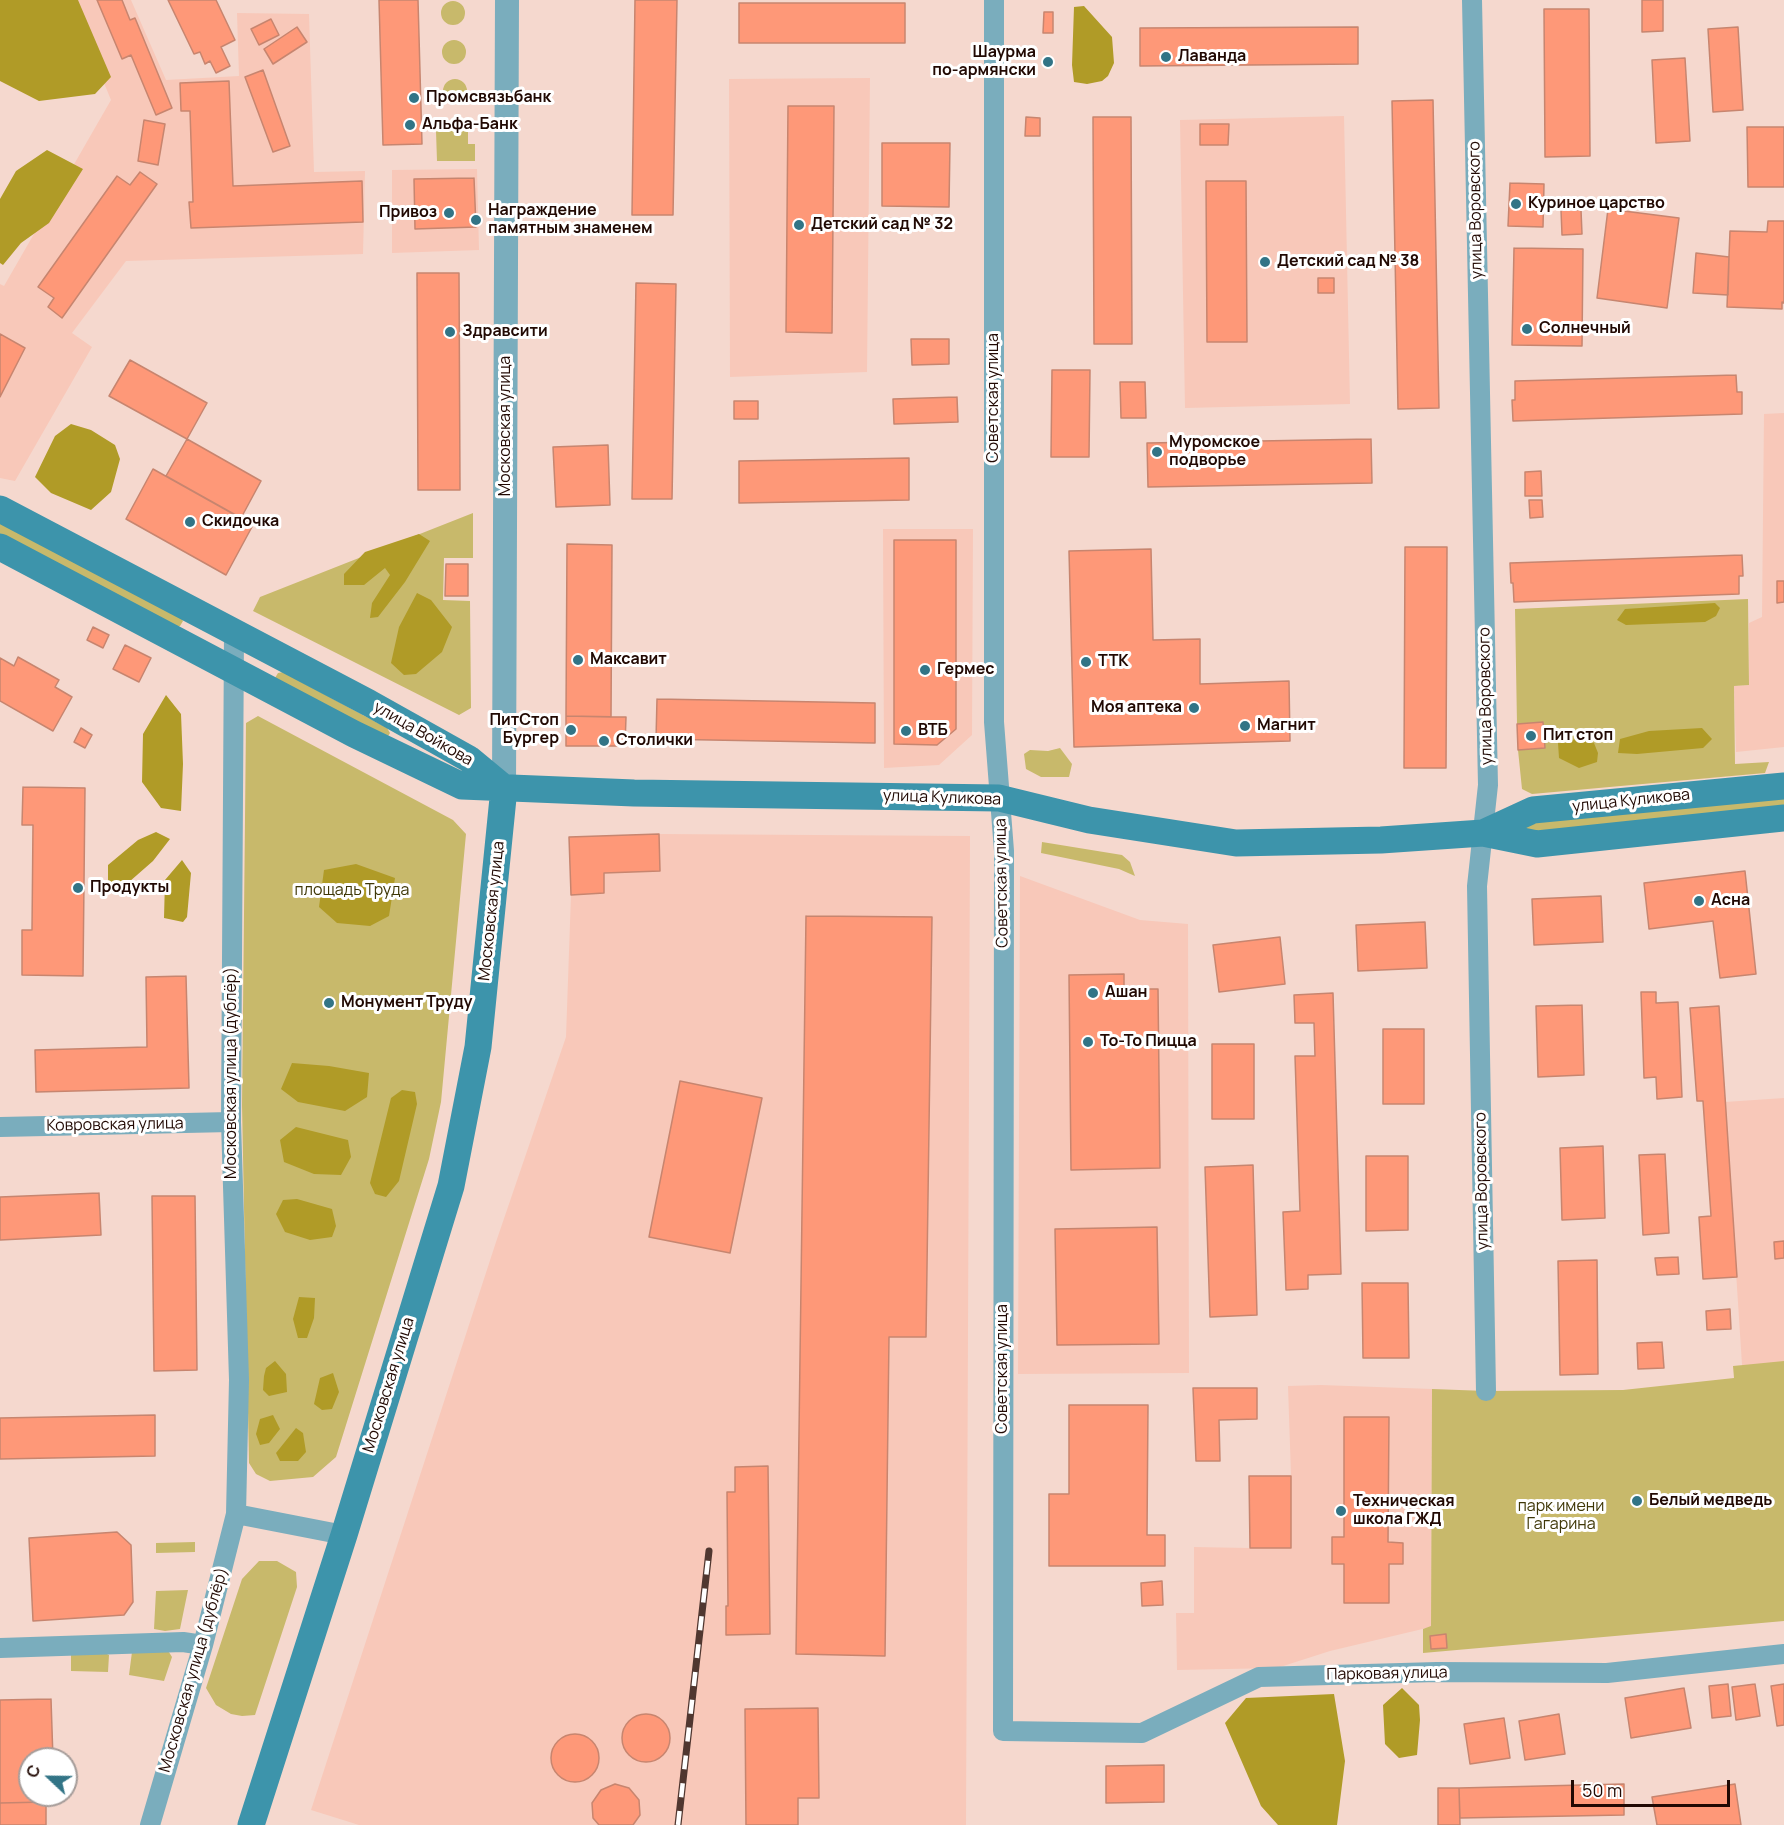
<!DOCTYPE html>
<html>
<head>
<meta charset="utf-8">
<style>
  body { margin:0 }
  #map { position:relative; width:1784px; height:1825px; overflow:hidden; background:#f5d8ce; font-family:Manrope,sans-serif }
  canvas { display:block }
  .north { position:absolute; left:18px; top:1747px; width:60px; height:60px; box-sizing:border-box; background:#fff; border:2px solid #a69d9a; border-radius:50%; rotate:292deg; font-size:16px; font-weight:700; line-height:24px; text-align:center; color:#210903 }
  .north::after { content:''; display:block; margin:auto; width:21px; height:27px; background:#327486; clip-path:polygon(50% 0,100% 100%,50% 72%,0 100%) }
  .scale { position:absolute; left:1571px; top:1780px; width:159px; height:27px; box-sizing:border-box; border:3px solid #210903; border-top:0; padding-left:8px; font-size:18px; line-height:21px; white-space:nowrap; color:#210903; -webkit-text-stroke:4px #fff; paint-order:stroke }
</style>
</head>
<body>
<div id="map">
<canvas width="1784" height="1825"></canvas>
<div class="north">С</div>
<div class="scale">50 m</div>
</div>
<script>
const ctx = document.querySelector('canvas').getContext('2d');
ctx.lineJoin = 'round';
function fill(path, color) {
  ctx.fillStyle = color;
  ctx.fill(path, 'evenodd');
}
function toPath(rows) {
  const path = new Path2D();
  for (const r of rows) {
    if (r.length === 3) {
      path.moveTo(r[0] + r[2], r[1]);
      path.arc(r[0], r[1], r[2], 0, 2 * Math.PI);
      continue;
    }
    path.moveTo(r[0], r[1]);
    for (let i = 2; i < r.length; i += 2) path.lineTo(r[i], r[i + 1]);
  }
  return path;
}
function trace(path, color, width, dash) {
  ctx.strokeStyle = color;
  ctx.lineWidth = width;
  ctx.lineCap = dash ? 'butt' : 'round';
  ctx.setLineDash(dash || []);
  ctx.stroke(path);
}
function label(font, color, halo, rows, align = 'center') {
  ctx.font = font + ' Manrope,sans-serif';
  ctx.lineWidth = 6;
  ctx.setLineDash([]);
  ctx.textBaseline = 'middle';
  ctx.strokeStyle = halo;
  ctx.fillStyle = color;
  for (const [text, x, y, turn = 0] of rows) {
    ctx.save();
    ctx.translate(x, y);
    ctx.rotate((+turn || 0) * Math.PI / 180);
    ctx.textAlign = isNaN(turn) ? turn : align;
    if (halo) ctx.strokeText(text, 0, 0);
    ctx.fillText(text, 0, 0);
    ctx.restore();
  }
}
const built = toPath([
  [70,0,131,0,166,80,239,76,237,13,309,14,314,172,365,171,363,254,126,261,72,333,92,347,15,481,0,478,0,284,4,286,111,100],
  [870,78,867,372,730,377,729,79],
  [1344,116,1350,404,1185,408,1180,120],
  [477,169,479,250,392,253,392,170],
  [1784,413,1784,747,1736,752,1734,686,1749,685,1749,623,1762,617,1764,414],
  [883,529,973,529,972,735,939,765,884,768],
  [659,834,970,836,966,1825,359,1825,311,1810,496,1242,566,1037,571,895,569,837],
  [1020,876,1140,920,1188,924,1189,1373,1018,1374],
  [1784,1098,1784,1374,1743,1380,1725,1102],
  [1321,1385,1432,1389,1431,1627,1330,1651,1277,1668,1177,1670,1176,1613,1194,1613,1194,1547,1250,1548,1249,1476,1291,1475,1288,1386]
]);
const green = toPath([
  [453,13,12],
  [454,52,12],
  [455,91,12],
  [468,130,468,144,475,144,475,161,437,161,436,131],
  [473,513,473,558,444,558,443,600,470,601,471,708,459,715,253,611,260,597],
  [0,521,180,616,183,621,180,626,176,627,0,534],
  [1748,599,1749,685,1734,686,1735,764,1769,762,1765,773,1532,794,1522,789,1518,750,1545,748,1543,722,1517,724,1515,609],
  [283,672,387,728,390,733,387,738,275,678,278,673],
  [258,716,453,820,466,834,441,1102,429,1159,336,1457,313,1477,270,1481,256,1474,249,1463,242,1105,246,723],
  [1060,748,1072,764,1069,777,1041,777,1026,769,1024,754,1030,750,1048,751],
  [1784,796,1784,808,1522,836,1521,822],
  [1042,842,1122,855,1130,862,1135,876,1119,869,1041,853],
  [1784,1361,1784,1621,1423,1653,1423,1629,1431,1626,1432,1389,1486,1391,1623,1390,1734,1378,1733,1366],
  [195,1542,195,1552,156,1553,156,1543],
  [259,1561,277,1561,296,1572,297,1587,255,1715,242,1716,231,1714,216,1705,206,1688,242,1579],
  [188,1590,180,1629,165,1631,154,1629,156,1591],
  [167,1649,172,1657,164,1681,129,1675,132,1652],
  [103,1652,109,1655,108,1672,71,1671,71,1655]
]);
const forest = toPath([
  [0,0,78,0,111,77,95,94,39,101,0,81],
  [1084,6,1112,37,1114,63,1108,76,1102,81,1087,84,1074,82,1072,65,1074,7],
  [47,150,83,169,49,223,21,243,3,265,0,263,0,199,16,171],
  [71,424,91,430,115,445,120,459,111,492,91,510,51,493,35,477,55,436],
  [419,534,430,541,405,582,378,617,370,618,372,603,390,575,385,568,364,585,344,585,344,574,365,552],
  [417,593,431,600,452,627,442,652,416,674,404,675,391,663,399,627],
  [1715,603,1720,608,1716,616,1705,622,1626,625,1617,620,1625,609],
  [166,695,181,714,183,764,181,811,161,808,142,782,143,734],
  [1702,728,1712,739,1703,748,1637,754,1618,753,1620,739,1649,731],
  [1581,738,1594,743,1598,753,1597,762,1579,768,1559,758,1558,743],
  [156,832,170,839,153,861,129,882,108,883,108,865,138,840],
  [182,860,191,873,187,917,183,922,164,918,165,880],
  [356,864,395,878,389,916,370,926,337,923,319,907,324,870],
  [292,1063,329,1066,369,1073,367,1097,345,1111,298,1102,281,1089],
  [402,1090,415,1092,417,1104,399,1181,386,1197,375,1194,370,1183,391,1098],
  [296,1127,348,1140,351,1157,341,1175,314,1174,284,1162,280,1140],
  [297,1199,332,1209,336,1226,332,1237,310,1240,285,1232,276,1214,283,1200],
  [299,1297,315,1298,314,1318,307,1338,298,1338,293,1319],
  [275,1361,286,1374,287,1392,269,1396,263,1390,264,1376,266,1368],
  [333,1373,339,1392,332,1409,322,1410,314,1404,320,1378],
  [273,1415,280,1429,269,1443,260,1445,256,1434,260,1419],
  [296,1428,303,1433,306,1452,298,1461,280,1461,276,1453],
  [1402,1688,1419,1705,1420,1720,1417,1755,1399,1758,1385,1744,1383,1705],
  [1334,1694,1345,1761,1337,1825,1278,1825,1261,1806,1225,1723,1246,1698]
]);
const building = toPath([
  [97,0,122,0,130,20,135,18,172,108,156,115,131,55,122,59,97,0],
  [168,0,216,0,235,40,221,47,230,66,216,73,210,61,205,64,200,52,194,54,168,0],
  [379,0,418,0,422,144,383,145,379,0],
  [635,0,677,0,673,215,632,215,635,0],
  [1642,0,1663,0,1663,31,1642,32,1642,0],
  [739,3,905,3,905,43,739,43,739,3],
  [1544,9,1589,9,1590,156,1545,157,1544,9],
  [1044,12,1053,12,1053,33,1043,33,1044,12],
  [271,19,279,35,259,45,251,29,271,19],
  [297,27,307,42,273,64,264,49,297,27],
  [1358,27,1358,64,1140,66,1140,28,1358,27],
  [1738,27,1743,110,1713,112,1708,29,1738,27],
  [1685,58,1690,141,1656,143,1652,60,1685,58],
  [263,70,290,146,273,152,245,77,263,70],
  [229,81,233,186,362,181,363,222,191,228,189,202,193,202,190,111,181,111,180,83,229,81],
  [1433,100,1439,408,1398,409,1392,101,1433,100],
  [788,106,834,106,832,333,786,332,788,106],
  [1026,117,1040,118,1040,136,1025,136,1026,117],
  [1093,117,1131,117,1132,344,1094,344,1093,117],
  [144,120,165,124,158,165,138,161,144,120],
  [1200,124,1229,124,1228,145,1200,145,1200,124],
  [1747,127,1784,127,1784,187,1748,187,1747,127],
  [882,143,950,143,949,207,882,206,882,143],
  [140,172,157,184,62,318,48,307,54,298,38,287,117,176,130,185,140,172],
  [474,178,476,227,415,229,414,179,474,178],
  [1206,181,1246,181,1247,342,1207,342,1206,181],
  [1510,183,1544,184,1543,227,1508,226,1510,183],
  [1608,209,1679,218,1667,308,1597,298,1608,209],
  [1561,210,1581,210,1582,234,1562,235,1561,210],
  [1768,221,1784,221,1784,303,1782,302,1782,309,1727,307,1730,231,1767,232,1768,221],
  [1514,248,1583,249,1582,346,1512,345,1514,248],
  [1696,253,1729,257,1728,295,1693,293,1696,253],
  [417,273,459,273,460,490,418,490,417,273],
  [1318,278,1334,278,1334,293,1318,293,1318,278],
  [636,283,676,284,672,499,632,499,636,283],
  [0,334,25,348,0,397,0,334],
  [911,339,949,339,949,364,912,365,911,339],
  [130,360,207,403,187,439,109,396,130,360],
  [1052,370,1090,370,1089,457,1051,457,1052,370],
  [1736,375,1737,392,1742,392,1742,414,1513,421,1512,400,1515,400,1515,381,1736,375],
  [1120,382,1145,382,1146,418,1121,418,1120,382],
  [957,397,958,422,894,424,893,399,957,397],
  [734,401,758,401,758,419,734,419,734,401],
  [187,439,261,481,241,518,166,476,187,439],
  [1371,439,1372,483,1148,487,1147,443,1371,439],
  [608,445,610,505,556,507,553,447,608,445],
  [909,458,909,500,739,503,739,461,909,458],
  [153,469,253,525,226,575,126,519,153,469],
  [1541,471,1542,496,1525,496,1525,472,1541,471],
  [1529,500,1542,500,1543,517,1530,518,1529,500],
  [894,540,956,540,956,729,937,745,894,744,894,540],
  [567,544,612,545,611,717,566,716,567,544],
  [1405,547,1447,547,1446,768,1404,768,1405,547],
  [1151,549,1153,640,1200,639,1200,684,1289,681,1290,741,1074,747,1069,551,1151,549],
  [1742,555,1743,576,1739,576,1739,594,1514,602,1513,583,1511,583,1510,563,1742,555],
  [446,564,468,564,468,596,445,596,446,564],
  [1777,581,1784,581,1784,602,1777,603,1777,581],
  [93,627,109,635,103,648,87,640,93,627],
  [125,645,151,658,139,682,113,669,125,645],
  [18,657,59,680,55,687,72,697,53,731,0,701,0,658,14,666,18,657],
  [657,699,875,703,875,743,656,739,657,699],
  [566,716,626,717,625,746,566,746,566,716],
  [1543,722,1545,748,1518,750,1517,724,1543,722],
  [81,728,92,735,85,748,74,742,81,728],
  [23,787,85,788,83,976,22,975,22,930,32,930,33,825,22,825,23,787],
  [659,834,660,871,604,873,604,893,571,895,569,837,659,834],
  [1745,871,1756,974,1720,978,1713,921,1649,929,1644,883,1745,871],
  [1601,896,1603,942,1534,945,1532,899,1601,896],
  [806,916,932,917,926,1337,889,1337,885,1656,796,1654,806,916],
  [1425,922,1427,968,1358,971,1356,925,1425,922],
  [1280,937,1285,984,1219,992,1213,945,1280,937],
  [1124,974,1124,989,1158,989,1160,1168,1071,1170,1069,975,1124,974],
  [186,976,189,1088,36,1092,35,1050,147,1047,146,977,186,976],
  [1641,992,1656,992,1656,1003,1678,1002,1682,1097,1657,1099,1656,1077,1644,1078,1641,992],
  [1333,993,1341,1274,1308,1275,1308,1289,1286,1290,1283,1212,1300,1211,1295,1056,1315,1056,1314,1023,1295,1023,1294,995,1333,993],
  [1582,1005,1584,1075,1538,1077,1536,1006,1582,1005],
  [1719,1006,1737,1277,1703,1279,1699,1217,1711,1216,1703,1101,1697,1101,1690,1008,1719,1006],
  [1383,1029,1424,1029,1424,1104,1383,1104,1383,1029],
  [1212,1044,1254,1044,1254,1119,1212,1119,1212,1044],
  [680,1081,762,1098,730,1253,649,1237,680,1081],
  [1603,1146,1605,1218,1562,1220,1560,1148,1603,1146],
  [1665,1154,1669,1233,1643,1235,1639,1155,1665,1154],
  [1366,1156,1408,1156,1408,1230,1366,1231,1366,1156],
  [1253,1165,1257,1315,1210,1317,1205,1167,1253,1165],
  [99,1193,101,1235,0,1240,0,1197,99,1193],
  [152,1196,195,1196,197,1370,154,1371,152,1196],
  [1157,1227,1159,1344,1057,1345,1055,1229,1157,1227],
  [1784,1241,1784,1258,1775,1259,1774,1242,1784,1241],
  [1678,1257,1679,1274,1657,1275,1655,1258,1678,1257],
  [1597,1260,1598,1374,1560,1375,1558,1261,1597,1260],
  [1362,1283,1408,1283,1409,1358,1363,1358,1362,1283],
  [1730,1309,1731,1329,1707,1330,1706,1311,1730,1309],
  [1662,1342,1664,1368,1638,1369,1637,1343,1662,1342],
  [1193,1388,1257,1388,1257,1419,1219,1420,1220,1461,1196,1461,1193,1388],
  [1069,1405,1148,1405,1147,1535,1165,1535,1165,1566,1049,1566,1049,1494,1069,1494,1069,1405],
  [155,1415,155,1456,0,1459,0,1418,155,1415],
  [1344,1417,1389,1417,1388,1542,1403,1543,1403,1564,1389,1564,1389,1603,1344,1603,1344,1564,1332,1564,1332,1537,1344,1537,1344,1417],
  [768,1466,770,1634,726,1635,726,1606,728,1606,727,1492,735,1492,735,1467,768,1466],
  [1249,1476,1291,1476,1291,1548,1250,1548,1249,1476],
  [117,1532,131,1545,133,1602,124,1615,33,1621,29,1538,117,1532],
  [1162,1581,1163,1605,1142,1606,1141,1583,1162,1581],
  [1446,1634,1447,1648,1431,1649,1430,1636,1446,1634],
  [1728,1684,1731,1716,1712,1718,1709,1686,1728,1684],
  [1755,1684,1760,1716,1736,1720,1732,1687,1755,1684],
  [1784,1684,1784,1725,1777,1726,1771,1686,1784,1684],
  [1684,1688,1691,1728,1631,1738,1625,1698,1684,1688],
  [51,1699,53,1759,30,1759,30,1795,54,1795,55,1797,46,1797,46,1802,0,1803,0,1700,51,1699],
  [818,1708,819,1798,798,1798,798,1825,746,1825,745,1709,818,1708],
  [1559,1714,1565,1754,1525,1760,1519,1721,1559,1714],
  [646,1738,24],
  [1504,1718,1510,1758,1470,1764,1464,1724,1504,1718],
  [575,1758,24],
  [1164,1765,1164,1802,1106,1803,1106,1766,1164,1765],
  [615,1784,629,1788,639,1800,640,1815,633,1825,599,1825,593,1818,592,1803,601,1790,615,1784],
  [1624,1784,1624,1815,1460,1818,1459,1788,1624,1784],
  [1735,1784,1741,1825,1657,1825,1652,1797,1735,1784],
  [1438,1788,1459,1788,1460,1825,1438,1825,1438,1788],
  [46,1802,46,1825,0,1825,0,1803,46,1802]
]);
const minor = toPath([
  [994,0,994,722,1004,851,1003,1731,1142,1733,1259,1677,1437,1672,1607,1673,1784,1654],
  [1472,0,1488,785,1477,886,1486,1391],
  [0,1127,231,1122],
  [236,1514,344,1535],
  [0,1648,183,1642,203,1645],
  [150,1825,203,1645,236,1514,239,1380,231,1122,234,632]
]);
const tertiary = toPath([
  [504,788,507,0]
]);
const secondary = toPath([
  [0,509,369,703,469,759,504,788],
  [0,547,354,734,462,786,634,793,999,798,1089,820,1236,843,1381,840,1483,833,1537,844,1784,818],
  [1483,833,1533,810,1784,786],
  [251,1825,344,1535,451,1186,478,1047,504,788]
]);
const rail = toPath([
  [678,1825,709,1551]
]);
const markers = [
  [1166,57,6,"#327486"],
  [1048,62,6,"#327486"],
  [414,98,6,"#327486"],
  [410,125,6,"#327486"],
  [1516,204,6,"#327486"],
  [449,213,6,"#327486"],
  [476,220,6,"#327486"],
  [799,225,6,"#327486"],
  [1265,262,6,"#327486"],
  [1527,329,6,"#327486"],
  [450,332,6,"#327486"],
  [1157,452,6,"#327486"],
  [190,522,6,"#327486"],
  [578,660,6,"#327486"],
  [1086,662,6,"#327486"],
  [925,670,6,"#327486"],
  [1194,708,6,"#327486"],
  [1245,726,6,"#327486"],
  [571,730,6,"#327486"],
  [906,731,6,"#327486"],
  [1531,736,6,"#327486"],
  [604,741,6,"#327486"],
  [78,888,6,"#327486"],
  [1699,901,6,"#327486"],
  [1093,993,6,"#327486"],
  [329,1003,6,"#327486"],
  [1088,1042,6,"#327486"],
  [1637,1501,6,"#327486"],
  [1341,1511,6,"#327486"]
];
const poiNames = [
  ["Шаурма",1036,53,"right"],
  ["по-армянски",1036,71,"right"],
  ["Лаванда",1178,57],
  ["Промсвязьбанк",426,98],
  ["Альфа-Банк",422,125],
  ["Куриное царство",1528,204],
  ["Награждение",488,211],
  ["памятным знаменем",488,229],
  ["Привоз",437,213,"right"],
  ["Детский сад № 32",811,225],
  ["Детский сад № 38",1277,262],
  ["Солнечный",1539,329],
  ["Здравсити",462,332],
  ["Муромское",1169,443],
  ["подворье",1169,461],
  ["Скидочка",202,522],
  ["Максавит",590,660],
  ["ТТК",1098,662],
  ["Гермес",937,670],
  ["Моя аптека",1182,708,"right"],
  ["ПитСтоп",559,721,"right"],
  ["Бургер",559,739,"right"],
  ["Магнит",1257,726],
  ["ВТБ",918,731],
  ["Пит стоп",1543,736],
  ["Столички",616,741],
  ["Продукты",90,888],
  ["Асна",1711,901],
  ["Ашан",1105,993],
  ["Монумент Труду",341,1003],
  ["То-То Пицца",1100,1042],
  ["Белый медведь",1649,1501],
  ["Техническая",1353,1502],
  ["школа ГЖД",1353,1520]
];
const streetNames = [
  ["улица Воровского",1476,210,-91],
  ["Советская улица",994,398,-90],
  ["Московская улица",506,426,-90],
  ["улица Воровского",1486,696,-91],
  ["улица Войкова",423,734,30],
  ["улица Куликова",942,798,2],
  ["улица Куликова",1631,801,-6],
  ["Советская улица",1002,883,-91],
  ["Московская улица",492,911,-84],
  ["Московская улица (дублёр)",232,1073,-90],
  ["Ковровская улица",115,1125,-1],
  ["улица Воровского",1482,1181,-91],
  ["Советская улица",1003,1369,-90],
  ["Московская улица",389,1385,-73],
  ["Московская улица (дублёр)",194,1670,-74],
  ["Парковая улица",1387,1674,-1]
];
const parkNames = [
  ["площадь Труда",352,891],
  ["парк имени",1561,1507],
  ["Гагарина",1561,1525]
];
fill(built, '#f8c8b9');
fill(green, '#c8b96b');
fill(forest, '#b09b27');
fill(building, '#fe9878');
trace(building, '#c7856f', 1.5);
trace(minor, '#7aadbd', 20);
trace(tertiary, '#7aadbd', 24);
trace(secondary, '#3d94ab', 27);
trace(rail, '#503730', 7);
trace(rail, '#fff', 4.5, [14]);
for (const [x, y, r, color] of markers) {
  const dot = new Path2D();
  dot.arc(x, y, r, 0, 2 * Math.PI);
  ctx.fillStyle = color;
  ctx.fill(dot);
  trace(dot, '#fff', 2);
}
label('bold 16px', '#210903', '#fff', poiNames, 'left');
label('16px', '#210903', '#fff', streetNames);
label('16px', '#3f3707', '#fff', parkNames);
</script>
</body>
</html>
